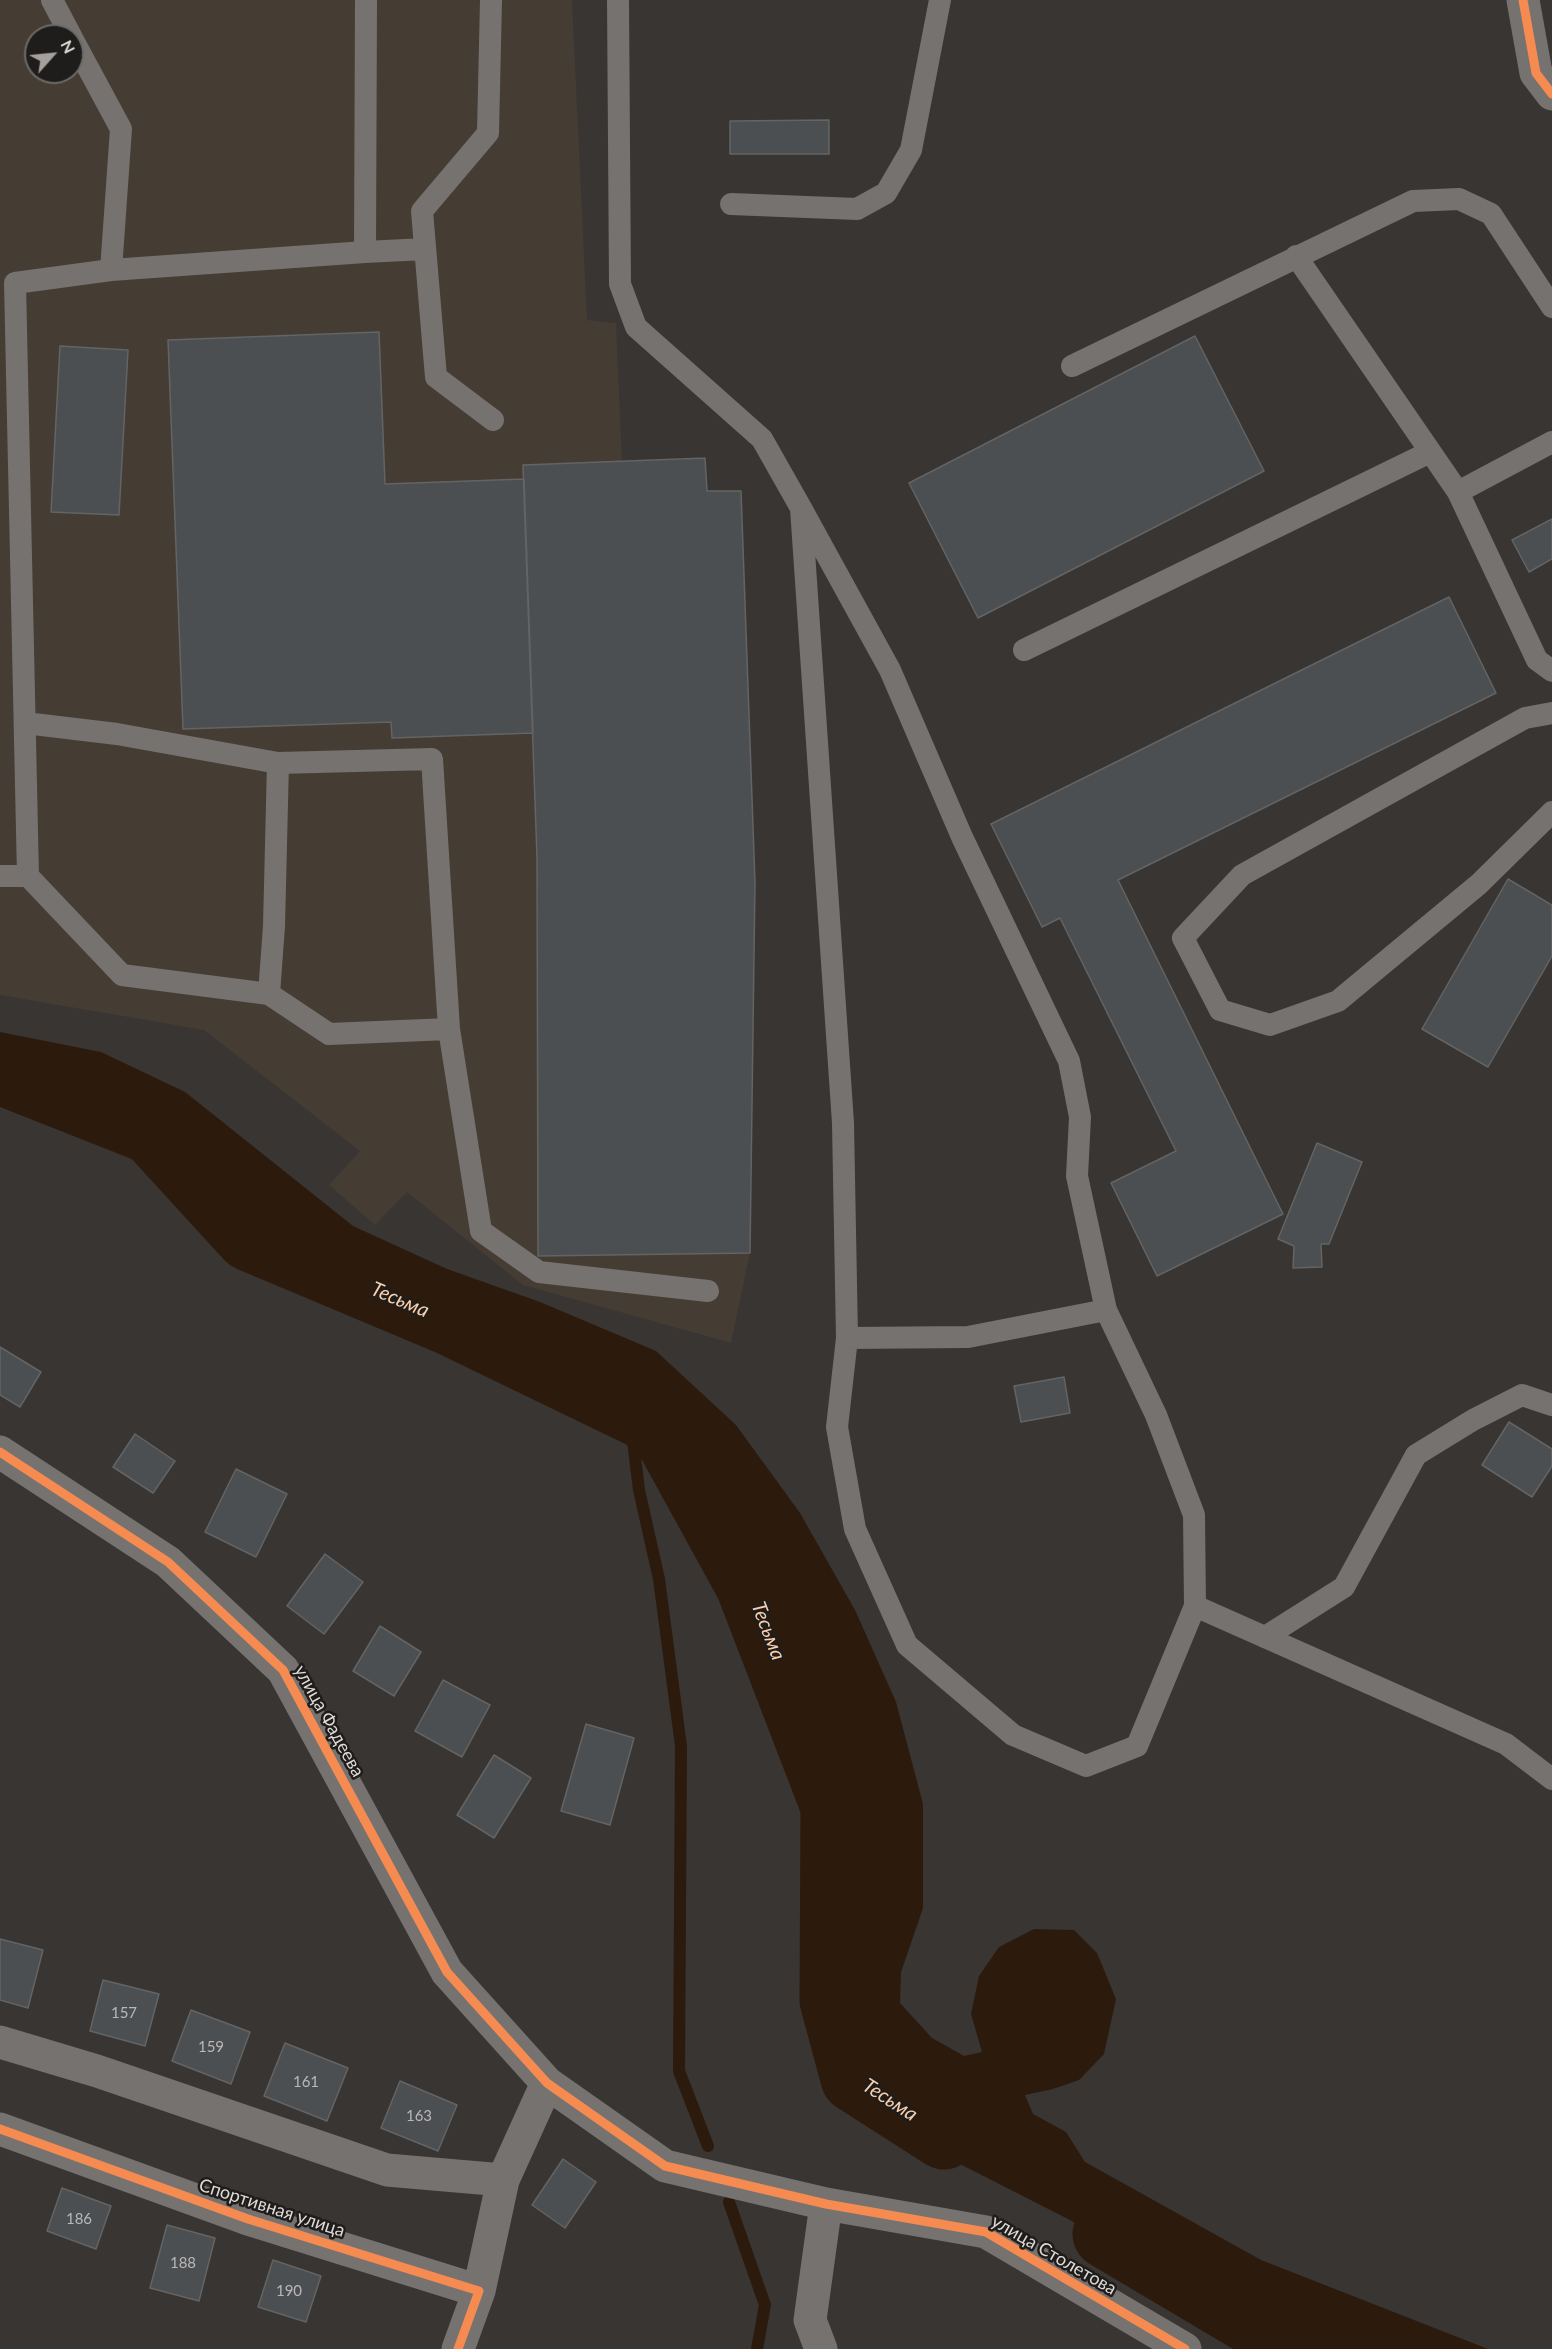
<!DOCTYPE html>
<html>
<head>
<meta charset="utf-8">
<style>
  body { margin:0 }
  #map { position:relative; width:1552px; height:2349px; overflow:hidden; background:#383533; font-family:Lato,sans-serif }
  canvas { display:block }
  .north { position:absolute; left:24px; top:24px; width:60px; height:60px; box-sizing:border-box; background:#1f1d1b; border:2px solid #6b6966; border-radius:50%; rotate:63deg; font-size:16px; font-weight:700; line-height:24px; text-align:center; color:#dedad7 }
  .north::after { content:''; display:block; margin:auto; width:21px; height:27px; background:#a4a09e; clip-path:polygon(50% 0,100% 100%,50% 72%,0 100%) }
</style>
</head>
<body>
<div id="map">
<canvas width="1552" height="2349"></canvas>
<div class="north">N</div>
</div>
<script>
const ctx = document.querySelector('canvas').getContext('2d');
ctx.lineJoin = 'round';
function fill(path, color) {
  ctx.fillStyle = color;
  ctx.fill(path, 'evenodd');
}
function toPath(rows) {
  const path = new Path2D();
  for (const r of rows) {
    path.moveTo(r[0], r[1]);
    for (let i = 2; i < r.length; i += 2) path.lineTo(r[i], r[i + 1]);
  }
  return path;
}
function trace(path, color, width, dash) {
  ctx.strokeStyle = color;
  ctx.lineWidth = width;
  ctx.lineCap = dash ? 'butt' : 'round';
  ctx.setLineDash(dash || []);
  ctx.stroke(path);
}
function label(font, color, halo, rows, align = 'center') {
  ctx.font = font + ' Lato,sans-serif';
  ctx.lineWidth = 5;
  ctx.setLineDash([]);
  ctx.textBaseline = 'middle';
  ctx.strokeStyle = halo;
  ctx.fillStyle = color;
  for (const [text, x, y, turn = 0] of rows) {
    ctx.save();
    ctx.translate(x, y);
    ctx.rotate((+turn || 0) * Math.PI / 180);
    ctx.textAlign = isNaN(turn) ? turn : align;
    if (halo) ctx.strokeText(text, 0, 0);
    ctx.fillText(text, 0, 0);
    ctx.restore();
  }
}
const built = toPath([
  [0,0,572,0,587,320,616,323,622,461,705,458,707,491,741,491,755,882,750,1253,731,1343,523,1285,407,1192,375,1225,329,1185,360,1151,204,1030,0,995],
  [36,36,72,36,72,72,36,72]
]);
const water = toPath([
  [0,1032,101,1052,185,1092,353,1226,447,1269,540,1302,656,1351,736,1425,800,1513,855,1610,896,1702,923,1804,923,1908,901,1972,900,2003,932,2038,964,2056,982,2052,971,2014,979,1976,999,1947,1034,1929,1074,1930,1097,1953,1116,1999,1104,2054,1079,2080,1053,2089,1025,2095,1033,2114,1066,2132,1085,2162,1261,2260,1488,2349,1338,2349,1168,2274,1068,2219,905,2136,869,2096,844,2018,863,1904,857,1801,767,1571,701,1481,594,1373,508,1340,420,1318,346,1278,282,1233,205,1164,99,1096,0,1062]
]);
const stream = toPath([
  [629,1408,639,1490,659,1579,681,1746,679,2071,708,2146],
  [729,2202,765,2305,757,2349]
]);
const river = toPath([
  [0,1070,152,1130,250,1237,450,1321,661,1423,750,1585,835,1806,834,2000,855,2078,944,2135],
  [1107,2234,1272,2332,1312,2349]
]);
const building = toPath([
  [829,120,829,154,730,154,730,121,829,120],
  [379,332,385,484,524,479,533,733,392,738,391,722,183,729,168,340,379,332],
  [1195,336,1264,471,978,618,909,483,1195,336],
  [60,346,128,350,119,515,51,512,60,346],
  [705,458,707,491,741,491,755,882,750,1253,538,1256,537,858,523,465,705,458],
  [1552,519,1552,559,1529,572,1512,540,1552,519],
  [1449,597,1496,693,1118,880,1283,1214,1157,1276,1111,1183,1176,1151,1060,918,1042,927,991,824,1449,597],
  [1508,879,1552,905,1552,956,1488,1067,1422,1029,1508,879],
  [1317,1143,1362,1162,1329,1244,1321,1244,1322,1267,1293,1268,1294,1246,1278,1239,1317,1143],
  [0,1347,41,1372,20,1407,0,1395,0,1347],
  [1064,1377,1070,1413,1021,1422,1014,1386,1064,1377],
  [1509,1422,1552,1449,1552,1466,1532,1497,1482,1465,1509,1422],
  [135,1434,175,1461,153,1493,113,1467,135,1434],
  [236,1469,287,1494,256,1557,205,1532,236,1469],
  [325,1554,363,1582,324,1634,287,1606,325,1554],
  [380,1626,421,1652,394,1696,353,1671,380,1626],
  [443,1680,490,1705,462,1757,415,1731,443,1680],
  [586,1724,634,1738,610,1825,561,1811,586,1724],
  [494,1755,531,1778,494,1838,457,1815,494,1755],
  [0,1939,43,1950,28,2008,0,2000,0,1939],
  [103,1980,159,1994,145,2046,90,2031,103,1980],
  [191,2010,250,2032,231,2084,172,2061,191,2010],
  [285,2043,348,2068,327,2121,264,2096,285,2043],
  [400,2081,457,2105,438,2151,381,2128,400,2081],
  [563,2159,596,2182,565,2228,532,2205,563,2159],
  [62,2188,111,2206,96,2249,47,2231,62,2188],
  [167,2225,215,2238,199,2301,150,2288,167,2225],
  [273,2260,321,2276,306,2322,258,2307,273,2260]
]);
const lane = toPath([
  [52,0,71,36],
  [491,0,488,133,422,211,436,377,493,420],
  [618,0,620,284,636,327,762,439,801,508,890,670,962,837,1069,1061,1080,1117,1077,1176,1106,1310,1156,1415,1194,1515,1195,1606,1137,1746,1086,1766,1013,1735,907,1645,855,1529,837,1427,847,1338,843,1123,801,508],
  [731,204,857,209,886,193,911,150,940,0],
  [365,252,425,249],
  [1296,256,1458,492,1537,660,1552,671],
  [111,270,365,252,366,0],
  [1072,366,1413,201,1459,199,1491,214,1552,307],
  [1458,492,1552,442],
  [1024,650,1430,452],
  [1552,713,1525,718,1242,875,1183,938,1220,1010,1270,1025,1338,1001,1479,884,1552,812],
  [25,723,117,734,278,763,432,759,449,1029],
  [0,876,28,876,15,283,111,270,121,129,72,38],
  [28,876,122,975,269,994,329,1034,449,1029,481,1231,539,1272,708,1291],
  [269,994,274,926,278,763],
  [847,1338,968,1337,1106,1310],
  [1195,1606,1506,1744,1552,1779],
  [1265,1637,1344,1587,1416,1455,1473,1420,1522,1395,1552,1405]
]);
const street = toPath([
  [1523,0,1536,73,1552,94],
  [0,1452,168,1562,283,1670,447,1972,547,2083,665,2166,826,2204,986,2232,1185,2349],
  [0,2042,97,2071,387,2170,503,2180],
  [0,2129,248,2219,479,2291,458,2349],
  [479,2291,503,2180,547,2083],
  [821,2349,810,2320,826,2204]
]);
const cycleway = toPath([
  [1523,0,1536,73,1552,94],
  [0,1452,168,1562,283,1670,447,1972,547,2083,665,2166,826,2204,986,2232,1185,2349],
  [0,2129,248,2219,479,2291,458,2349]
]);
const numberNames = [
  ["157",124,2013],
  ["159",211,2047],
  ["161",306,2082],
  ["163",419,2116],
  ["186",79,2219],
  ["188",183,2263],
  ["190",289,2291]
];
const streetNames = [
  ["улица Фадеева",329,1721,61],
  ["Спортивная улица",272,2208,18],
  ["улица Столетова",1054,2255,30]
];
const waterNames = [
  ["Тесьма",400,1300,23],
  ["Тесьма",768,1631,69],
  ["Тесьма",890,2100,33]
];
fill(built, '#453c34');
fill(water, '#2c1b0c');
trace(stream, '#2c1b0c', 12);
trace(river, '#2c1b0c', 69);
fill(building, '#4c4f51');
trace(building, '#636463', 1.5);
trace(lane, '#76726f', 22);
trace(street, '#76726f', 33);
trace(cycleway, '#f68b52', 9);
label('15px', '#bab7b6', null, numberNames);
label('18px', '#dedad7', '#1f1d1b', streetNames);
label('italic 20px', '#fccda9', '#1f1d1b', waterNames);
</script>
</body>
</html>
